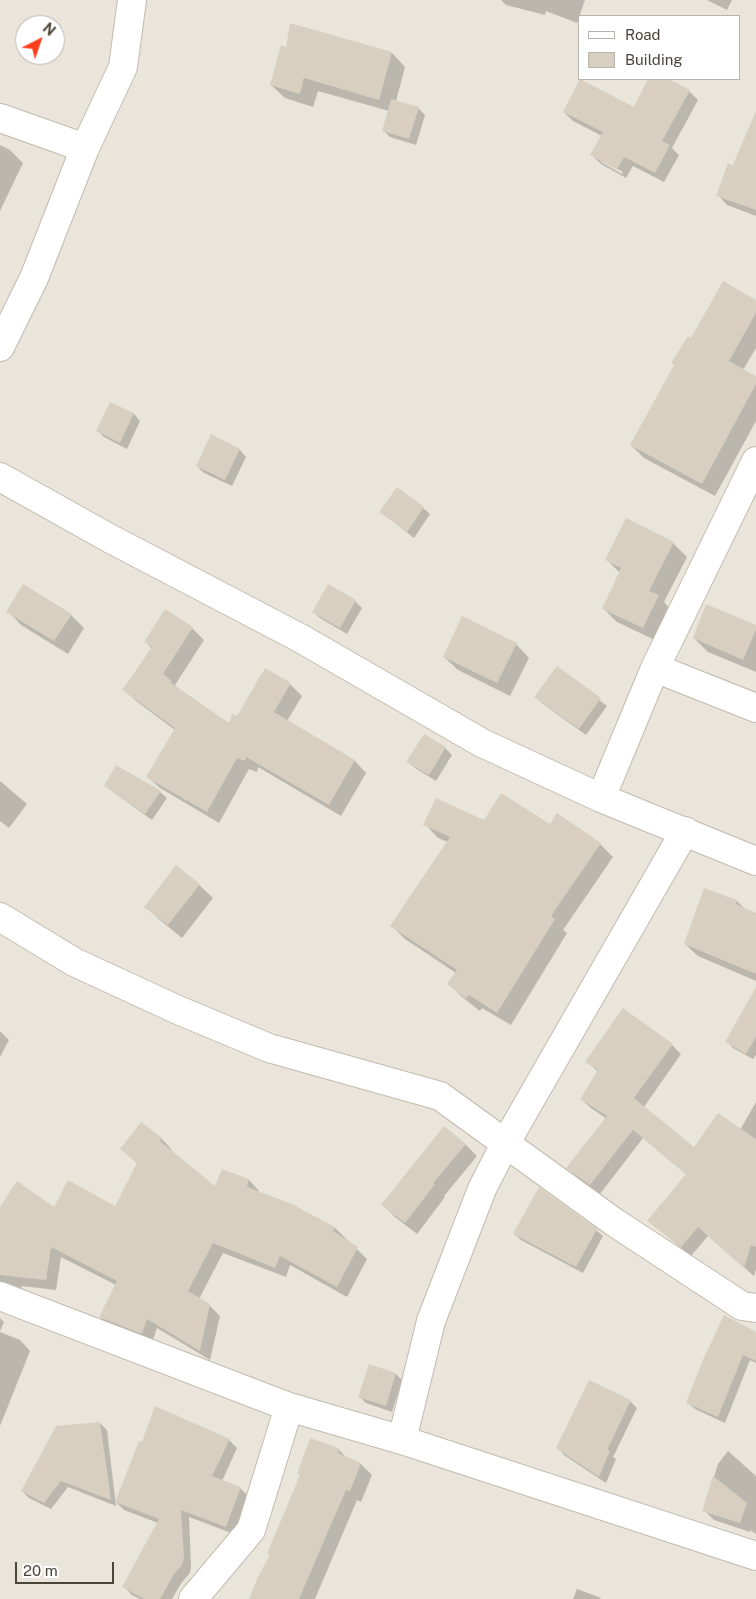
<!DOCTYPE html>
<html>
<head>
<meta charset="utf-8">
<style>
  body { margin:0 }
  #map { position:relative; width:756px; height:1599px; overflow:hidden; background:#f6f3ec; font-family:"Public Sans",sans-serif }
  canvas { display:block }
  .legend { position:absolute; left:578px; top:15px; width:162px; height:65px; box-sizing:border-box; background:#fff; border:1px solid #b7b4b0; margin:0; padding:6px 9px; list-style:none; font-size:15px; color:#4b4439 }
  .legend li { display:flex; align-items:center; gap:10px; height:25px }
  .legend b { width:25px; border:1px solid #b7b4b0 }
  .north { position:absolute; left:15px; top:15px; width:50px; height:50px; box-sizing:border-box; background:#fff; border:1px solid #b7b4b0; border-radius:50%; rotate:41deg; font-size:14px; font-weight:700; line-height:20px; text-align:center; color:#4b4439 }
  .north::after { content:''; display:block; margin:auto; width:18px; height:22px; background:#fc3f1d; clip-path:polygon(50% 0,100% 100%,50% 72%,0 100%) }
  .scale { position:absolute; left:15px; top:1562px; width:99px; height:22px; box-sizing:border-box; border:2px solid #4b4439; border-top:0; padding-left:6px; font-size:15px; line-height:18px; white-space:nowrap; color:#4b4439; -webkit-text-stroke:4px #fff; paint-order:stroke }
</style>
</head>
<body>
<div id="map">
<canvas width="756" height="1599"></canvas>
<ul class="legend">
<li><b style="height:6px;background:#fff"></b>Road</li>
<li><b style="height:14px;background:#d8cfc1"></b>Building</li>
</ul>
<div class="north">N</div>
<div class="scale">20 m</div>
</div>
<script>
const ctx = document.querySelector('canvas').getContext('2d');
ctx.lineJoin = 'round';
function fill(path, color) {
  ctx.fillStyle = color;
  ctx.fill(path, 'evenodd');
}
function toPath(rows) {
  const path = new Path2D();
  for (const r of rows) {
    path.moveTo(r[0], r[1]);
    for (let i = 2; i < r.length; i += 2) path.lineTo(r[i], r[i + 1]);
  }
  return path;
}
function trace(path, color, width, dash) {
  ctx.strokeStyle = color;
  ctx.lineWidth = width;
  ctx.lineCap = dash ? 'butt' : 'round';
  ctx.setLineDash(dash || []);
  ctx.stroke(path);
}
const residential = toPath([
  [0,0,756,0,756,1599,0,1599],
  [580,16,740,16,740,79,580,79],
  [25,25,55,25,55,55,25,55]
]);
const shadow = toPath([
  [501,0,585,0,577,23,546,11,545,15,506,5],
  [707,0,732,0,727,10],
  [291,25,392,53,405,67,396,101,418,108,425,115,416,145,390,137,384,131,389,111,318,91,313,107,285,98,271,85,287,48],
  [649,79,666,79,689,91,698,100,672,148,679,155,664,182,633,166,626,178,601,164,592,155,602,136,573,121,564,112,634,108],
  [601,160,623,172,622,174,601,162],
  [756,114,756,216,727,205,718,195,734,167],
  [0,145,10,150,23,163,0,211],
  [756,301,756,348,743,370,756,377,756,421,715,496,644,458,631,445,691,340],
  [111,403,134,414,140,421,127,449,104,437,98,431],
  [212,436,240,450,246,457,232,486,204,473,197,466],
  [423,508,430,514,414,538,381,512],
  [627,520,673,543,687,557,664,602,671,610,657,641,617,622,603,608,620,573,607,560],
  [355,601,362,608,347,634,320,618,313,612],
  [8,611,71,615,84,628,68,654,21,625],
  [756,627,756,672,708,652,694,638],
  [192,628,204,640,175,685,181,692,229,724,290,684,302,696,287,721,355,761,366,773,341,816,258,767,257,772,249,769,219,823,160,788,148,777,175,730,136,701,124,689,152,649,146,642],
  [516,644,529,658,510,696,458,670,444,657],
  [558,668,607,706,586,735,543,704,536,697],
  [445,748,452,755,436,781,415,768,408,762],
  [0,781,27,804,9,828,0,821],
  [106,786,160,792,167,798,152,820,113,792],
  [485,822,551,826,600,844,613,857,563,930,567,933,511,1025,482,1008,480,1011,462,997,449,984,456,973,405,939,392,926,448,842,438,838,425,824],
  [176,867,199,885,213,898,182,938,160,920,146,907],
  [737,901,745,909,756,914,756,981,698,956,685,944],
  [756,1028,756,1055,753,1059,733,1048,727,1041],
  [0,1031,9,1040,0,1057],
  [672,1045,681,1054,644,1107,694,1149,740,1130,756,1102,756,1269,754,1276,708,1236,691,1256,649,1221,687,1175,643,1138,600,1194,578,1178,568,1168,607,1119,591,1108,581,1099,598,1072,587,1061],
  [141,1123,162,1139,172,1150,171,1151,216,1188,222,1171,249,1180,259,1191,258,1193,291,1205,335,1228,367,1259,347,1297,290,1265,286,1277,223,1253,199,1299,209,1305,220,1316,210,1360,157,1328,152,1343,110,1327,100,1317,116,1285,61,1257,56,1290,22,1286,19,1292,0,1295,0,1209,116,1207,138,1164,121,1149],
  [465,1144,477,1156,444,1196,445,1197,417,1234,395,1217,383,1205],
  [596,1230,603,1236,583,1273,521,1240,514,1234],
  [0,1318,4,1322,0,1331],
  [0,1332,20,1340,30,1351,0,1426],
  [756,1333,756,1363,750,1360,725,1423,695,1409,688,1403],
  [396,1374,402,1380,392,1412,366,1403,359,1396],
  [630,1401,637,1408,613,1457,616,1459,606,1483,564,1455,558,1448],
  [100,1423,107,1430,116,1506,68,1487,51,1509,29,1498,22,1491],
  [229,1440,237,1448,222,1481,240,1488,248,1496,234,1534,189,1517,191,1567,190,1573,182,1582,172,1599,140,1599,132,1595,124,1587,158,1523,124,1510,116,1502],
  [338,1449,348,1459,361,1464,372,1475,361,1502,357,1500,315,1599,250,1599,271,1556,301,1476,299,1474],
  [728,1451,756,1476,756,1534,750,1530,750,1532,714,1520,704,1510,718,1464],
  [577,1589,599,1597,601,1599,573,1599]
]);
const building = toPath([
  [290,23,392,52,379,100,304,78,300,94,270,85,281,45,286,47],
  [580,79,634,107,648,79,669,79,690,90,662,141,670,145,655,173,624,157,617,170,590,155,603,132,563,112],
  [391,99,419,107,409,139,382,131],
  [756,111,756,210,716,196,728,163,733,165],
  [723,281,756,300,756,313,729,361,756,376,756,384,702,484,630,445,674,365,671,363,688,336,691,338],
  [110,402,134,413,120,443,96,431],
  [211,434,240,449,225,480,196,466],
  [397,487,424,507,407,532,379,512],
  [626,518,674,542,649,591,659,595,643,628,602,609,621,568,605,560],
  [23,584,72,614,54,641,6,612],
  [328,584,356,600,340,628,312,612],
  [706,604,756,625,756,630,743,660,693,638],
  [165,609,193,627,163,674,172,681,171,683,229,723,232,714,237,716,265,668,291,683,274,712,355,760,329,805,246,757,245,761,237,758,207,812,146,777,175,728,122,690,152,647,144,642],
  [462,616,517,643,497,683,443,657],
  [557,666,601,698,579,729,534,697],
  [424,734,446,747,429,775,406,762],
  [116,765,161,791,145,814,104,786],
  [501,793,550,824,557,813,601,843,551,916,555,919,497,1013,469,995,466,999,447,984,457,970,390,926,450,837,423,825,436,798,484,820],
  [176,865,200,884,168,925,144,907],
  [704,888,737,900,736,904,756,913,756,974,684,944],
  [756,987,756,1037,746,1054,725,1042],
  [623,1008,673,1044,634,1098,694,1147,718,1113,756,1139,756,1247,751,1245,744,1268,698,1227,681,1247,647,1221,686,1174,633,1130,590,1185,566,1168,607,1116,580,1099,598,1070,585,1062],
  [141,1122,162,1138,160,1141,215,1186,222,1169,249,1179,247,1187,292,1204,335,1227,333,1231,358,1247,337,1287,280,1256,275,1268,213,1243,188,1291,210,1304,200,1351,147,1319,142,1334,99,1317,117,1281,51,1247,46,1280,0,1275,0,1207,17,1181,54,1207,68,1180,115,1206,137,1163,120,1149],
  [444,1126,466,1144,433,1183,435,1184,405,1223,381,1205],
  [539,1187,597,1229,576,1267,513,1234],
  [724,1315,756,1332,756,1361,743,1355,718,1417,686,1403,702,1362],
  [369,1364,396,1373,386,1406,358,1397],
  [589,1380,631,1400,607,1450,610,1451,599,1477,556,1448],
  [155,1406,230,1439,212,1476,241,1487,226,1527,181,1510,184,1558,182,1565,174,1574,160,1599,144,1599,122,1587,159,1519,115,1502,139,1441,142,1442],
  [100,1422,111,1500,61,1481,44,1503,21,1491,56,1426],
  [310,1438,339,1448,338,1453,361,1463,350,1491,346,1490,299,1599,249,1599,257,1579,270,1555,267,1554,300,1475,297,1474],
  [713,1476,747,1503,740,1523,702,1511]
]);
const minor = toPath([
  [0,118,85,148],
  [0,347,34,278,85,148,123,67,132,0],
  [0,477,109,538,300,638,482,743,601,798,756,861],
  [655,668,756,708],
  [601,798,655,668,756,461],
  [0,917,74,962,178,1010,269,1048,440,1096,614,1222,742,1306,756,1308],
  [0,1296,289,1407,402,1440,756,1556],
  [402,1440,431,1321,482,1189,505,1144,685,831],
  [193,1599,251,1530,289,1407]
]);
fill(residential, '#eae5da');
fill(shadow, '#0003');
fill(building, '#d8cfc1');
trace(minor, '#c2bbae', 30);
trace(minor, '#fff', 28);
</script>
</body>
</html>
